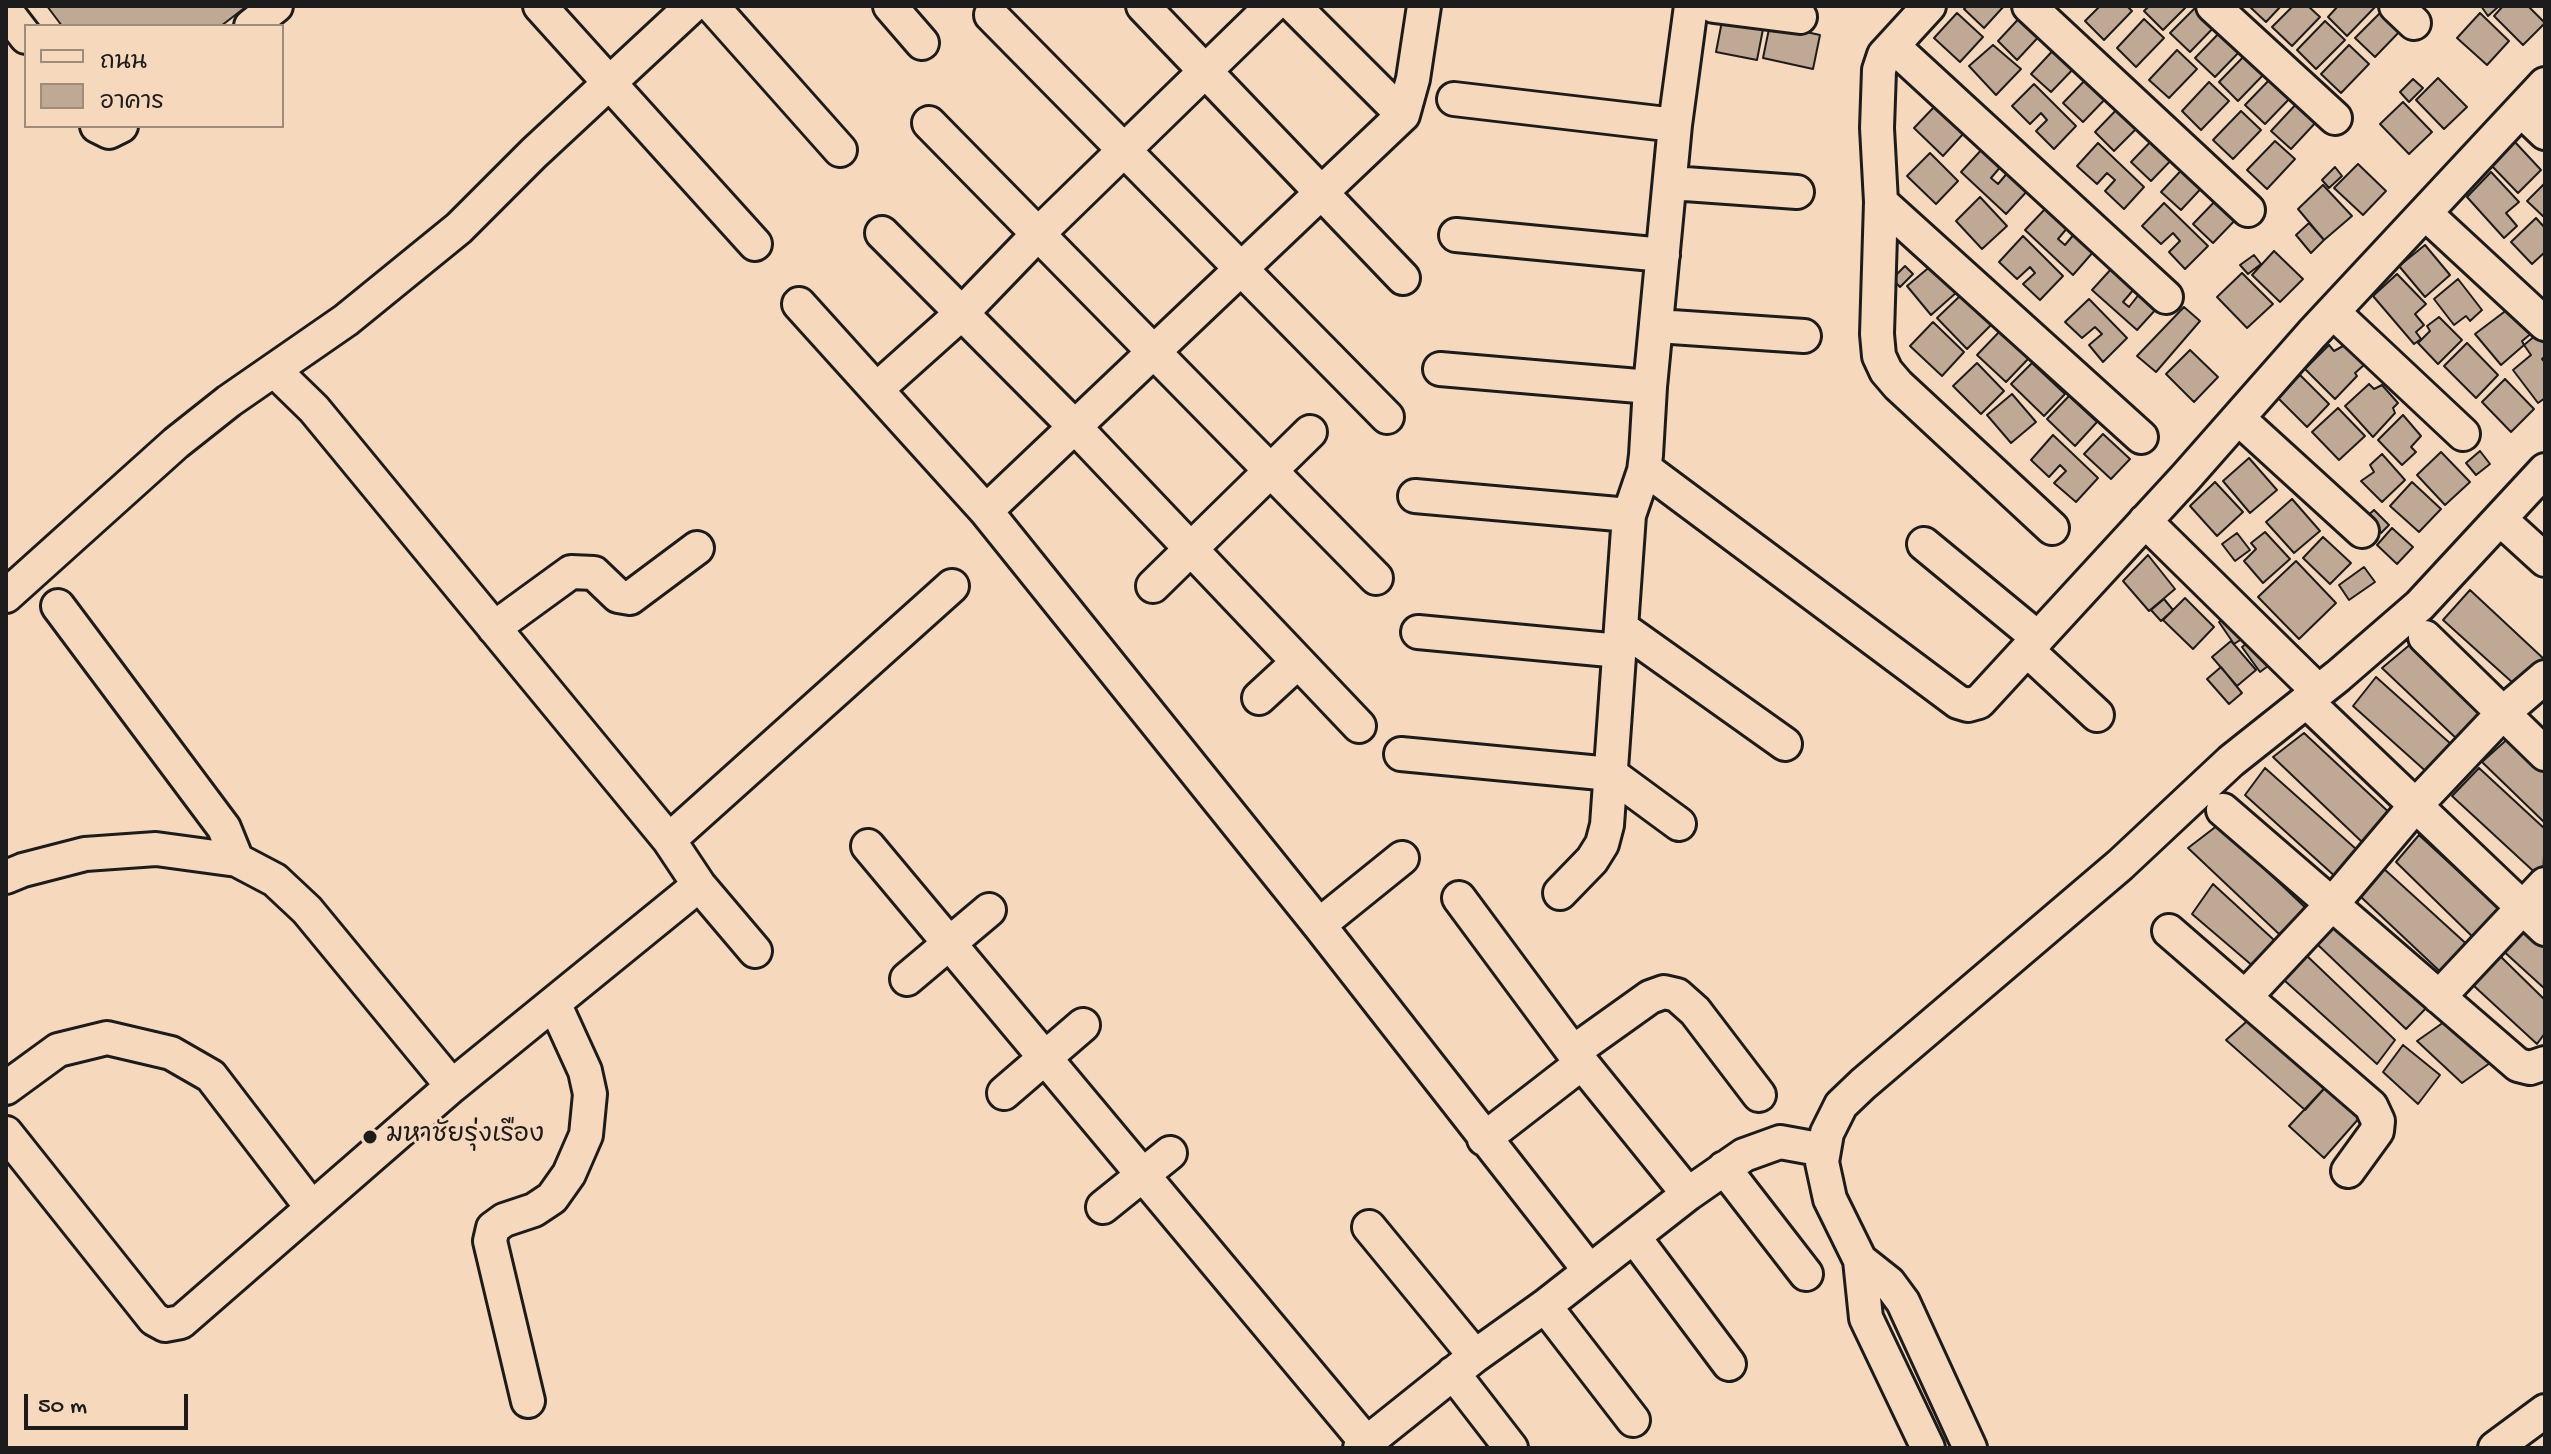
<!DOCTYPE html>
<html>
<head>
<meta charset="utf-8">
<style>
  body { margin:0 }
  #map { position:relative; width:2551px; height:1454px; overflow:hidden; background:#f6d8bc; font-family:"Gochi Hand","Playpen Sans Thai",sans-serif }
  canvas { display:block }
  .frame { position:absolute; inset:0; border:8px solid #1c1c1c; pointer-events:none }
  .legend { position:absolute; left:24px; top:24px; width:260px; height:104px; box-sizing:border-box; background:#f6d8bc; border:2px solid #9f8d7c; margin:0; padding:10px 14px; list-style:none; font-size:24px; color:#1c1c1c }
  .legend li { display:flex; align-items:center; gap:16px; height:40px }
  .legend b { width:40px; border:2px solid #9f8d7c }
  .scale { position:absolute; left:24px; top:1394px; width:164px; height:36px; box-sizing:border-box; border:4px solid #1c1c1c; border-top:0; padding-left:10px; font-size:24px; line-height:28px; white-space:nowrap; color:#1c1c1c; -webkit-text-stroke:6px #f6d8bc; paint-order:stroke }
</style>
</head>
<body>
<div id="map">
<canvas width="2551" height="1454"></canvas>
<div class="frame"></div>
<ul class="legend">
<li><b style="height:10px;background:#f6d8bc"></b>ถนน</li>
<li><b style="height:22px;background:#c0a994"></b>อาคาร</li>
</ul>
<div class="scale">50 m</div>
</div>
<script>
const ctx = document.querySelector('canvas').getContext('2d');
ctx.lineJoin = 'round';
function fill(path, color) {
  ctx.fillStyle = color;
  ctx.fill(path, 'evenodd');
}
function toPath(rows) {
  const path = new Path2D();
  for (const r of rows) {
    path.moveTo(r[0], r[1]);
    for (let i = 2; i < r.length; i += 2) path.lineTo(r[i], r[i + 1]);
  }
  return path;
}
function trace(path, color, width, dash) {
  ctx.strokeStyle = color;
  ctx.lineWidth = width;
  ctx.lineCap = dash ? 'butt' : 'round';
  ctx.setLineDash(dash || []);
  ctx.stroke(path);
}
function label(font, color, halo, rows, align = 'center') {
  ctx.font = font + ' "Gochi Hand","Playpen Sans Thai",sans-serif';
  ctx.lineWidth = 6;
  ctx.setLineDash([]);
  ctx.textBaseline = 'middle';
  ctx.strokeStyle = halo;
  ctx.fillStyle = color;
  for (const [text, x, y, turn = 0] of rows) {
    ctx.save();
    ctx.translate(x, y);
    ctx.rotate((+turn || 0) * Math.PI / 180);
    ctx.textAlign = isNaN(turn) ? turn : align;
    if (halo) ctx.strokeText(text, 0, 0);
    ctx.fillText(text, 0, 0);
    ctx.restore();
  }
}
const building = toPath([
  [47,6,247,6,221,26,62,26,47,6],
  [1967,6,2004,6,1984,28,1964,9,1967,6],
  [2100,6,2127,6,2132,11,2104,40,2085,21,2100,6],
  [2149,6,2187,6,2163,30,2144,11,2149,6],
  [2197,6,2200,6,2218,23,2190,52,2170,33,2197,6],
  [2249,6,2281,6,2266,22,2249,6],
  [2293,6,2308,6,2320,17,2292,46,2272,27,2293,6],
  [2338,6,2374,6,2375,7,2347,36,2328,17,2338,6],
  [2481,6,2499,6,2488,16,2481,6],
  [2503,6,2528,6,2545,23,2523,45,2494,16,2503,6],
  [2384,9,2403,28,2375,57,2355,38,2384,9],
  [2025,12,2045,30,2017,60,1998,41,2025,12],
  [1957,13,1983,37,1960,62,1934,38,1957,13],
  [2480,13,2509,41,2487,65,2457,38,2480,13],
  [1723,16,1764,24,1757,60,1716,52,1723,16],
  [2144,19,2164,38,2136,67,2117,48,2144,19],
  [2325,21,2345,40,2316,69,2297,50,2325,21],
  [1770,24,1820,35,1813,69,1763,58,1770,24],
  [2223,29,2243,48,2215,77,2195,58,2223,29],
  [2059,44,2079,63,2051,92,2031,74,2059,44],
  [1993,45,2021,69,1996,95,1969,66,1993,45],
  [2349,45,2369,64,2341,93,2321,74,2349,45],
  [2177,50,2197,69,2169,98,2149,80,2177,50],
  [2247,53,2266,72,2238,101,2219,82,2247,53],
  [2091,74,2111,93,2083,122,2063,103,2091,74],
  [2273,76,2293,95,2265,124,2245,105,2273,76],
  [2438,78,2467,107,2444,129,2416,100,2438,78],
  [2413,79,2423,88,2409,102,2400,92,2413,79],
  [2209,82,2229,101,2201,130,2182,111,2209,82],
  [2034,84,2076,126,2054,149,2036,131,2047,120,2041,113,2030,124,2012,106,2034,84],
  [2299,101,2318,120,2291,149,2271,131,2299,101],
  [2403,102,2432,132,2409,154,2380,124,2403,102],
  [2123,103,2143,122,2114,151,2095,132,2123,103],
  [1935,106,1964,133,1943,156,1914,128,1935,106],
  [2241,111,2261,130,2233,159,2213,140,2241,111],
  [2159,133,2179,152,2151,181,2131,162,2159,133],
  [2275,141,2295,159,2267,189,2247,170,2275,141],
  [2514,141,2541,170,2518,193,2490,164,2514,141],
  [2098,143,2144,187,2124,209,2105,191,2115,180,2107,173,2097,184,2077,166,2098,143],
  [1984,147,2002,165,1991,178,1998,184,2009,171,2029,189,2006,214,1961,172,1984,147],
  [1930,153,1958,181,1936,204,1907,176,1930,153],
  [2189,162,2208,181,2181,210,2161,192,2189,162],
  [2358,164,2386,191,2363,215,2334,188,2358,164],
  [2335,167,2342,176,2329,188,2322,180,2335,167],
  [2491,172,2519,202,2506,213,2517,226,2504,238,2467,197,2491,172],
  [2545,183,2545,218,2527,201,2545,183],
  [2323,185,2352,216,2324,240,2298,209,2323,185],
  [2221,195,2241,214,2213,243,2193,224,2221,195],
  [1980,197,2007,226,1982,249,1956,221,1980,197],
  [2164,203,2208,246,2185,269,2169,252,2180,241,2173,233,2161,244,2142,226,2164,203],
  [2047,207,2068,227,2058,239,2065,245,2075,233,2094,251,2073,275,2025,230,2047,207],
  [2536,218,2545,228,2545,252,2532,264,2511,242,2536,218],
  [2309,223,2324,240,2311,253,2296,235,2309,223],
  [2023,236,2063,276,2040,300,2023,284,2035,273,2030,267,2017,279,1999,262,2023,236],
  [2425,245,2450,275,2425,297,2399,266,2425,245],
  [2274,251,2303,279,2280,302,2252,275,2274,251],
  [2254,255,2261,264,2248,274,2240,265,2254,255],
  [1933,264,1957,292,1931,315,1907,286,1933,264],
  [1905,266,1913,274,1900,287,1892,279,1905,266],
  [2113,267,2135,288,2123,302,2129,307,2140,293,2158,307,2137,330,2092,290,2113,267],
  [2242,273,2273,304,2247,328,2217,297,2242,273],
  [2397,274,2426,304,2415,314,2424,325,2416,332,2421,339,2414,344,2373,296,2397,274],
  [2458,279,2482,310,2470,321,2466,316,2454,325,2434,299,2458,279],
  [1962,294,1991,325,1967,349,1937,318,1962,294],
  [2089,299,2127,338,2103,362,2089,345,2102,334,2095,327,2082,338,2065,322,2089,299],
  [2512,306,2533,332,2522,341,2524,345,2501,365,2475,334,2512,306],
  [2184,307,2200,321,2156,372,2137,356,2184,307],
  [2439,317,2462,340,2438,364,2418,343,2430,331,2427,326,2439,317],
  [1933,322,1964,352,1942,376,1910,346,1933,322],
  [2000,331,2029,358,2006,382,1977,355,2000,331],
  [2536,335,2545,344,2545,356,2542,359,2545,363,2545,398,2538,403,2513,370,2531,355,2524,345,2536,335],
  [2467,343,2498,375,2476,398,2444,366,2467,343],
  [2329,345,2334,351,2345,345,2364,365,2355,373,2357,376,2335,399,2305,369,2329,345],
  [2190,350,2218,377,2194,402,2166,374,2190,350],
  [1977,363,2004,391,1981,414,1953,386,1977,363],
  [2032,363,2065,394,2044,416,2011,384,2032,363],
  [2300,375,2329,404,2307,427,2278,398,2300,375],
  [2505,379,2534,409,2511,432,2482,402,2505,379],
  [2369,384,2374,389,2382,385,2398,403,2393,408,2395,413,2373,437,2345,406,2369,384],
  [2012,394,2036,422,2011,443,1987,415,2012,394],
  [2069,396,2097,422,2075,446,2047,419,2069,396],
  [2338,408,2365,436,2339,460,2312,432,2338,408],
  [2403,415,2421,436,2411,447,2416,452,2402,465,2378,440,2403,415],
  [2103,434,2130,459,2111,479,2084,454,2103,434],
  [2053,435,2098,478,2076,502,2054,483,2066,471,2060,465,2049,477,2031,460,2053,435],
  [2480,451,2490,464,2476,475,2466,463,2480,451],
  [2441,452,2470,482,2445,505,2417,475,2441,452],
  [2382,454,2405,480,2382,502,2361,481,2374,472,2370,465,2382,454],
  [2249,458,2277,490,2250,513,2223,481,2249,458],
  [2215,482,2243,512,2217,536,2190,506,2215,482],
  [2412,482,2441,509,2419,532,2390,506,2412,482],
  [2292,499,2320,531,2294,553,2266,522,2292,499],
  [2374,510,2389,525,2381,533,2365,518,2374,510],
  [2392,528,2413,547,2397,564,2377,545,2392,528],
  [2265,532,2290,559,2263,583,2244,561,2256,549,2251,543,2265,532],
  [2237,533,2250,550,2235,561,2222,544,2237,533],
  [2323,537,2351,563,2330,584,2303,558,2323,537],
  [2148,555,2175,589,2149,611,2123,581,2148,555],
  [2296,561,2336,603,2299,639,2258,597,2296,561],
  [2364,567,2375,582,2349,600,2339,585,2364,567],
  [2470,590,2545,660,2523,692,2443,620,2470,590],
  [2185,598,2214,627,2193,649,2163,620,2185,598],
  [2164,599,2173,610,2161,621,2151,610,2164,599],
  [2232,613,2248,635,2234,644,2219,622,2232,613],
  [2254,638,2272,663,2260,672,2242,647,2254,638],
  [2231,641,2256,670,2237,686,2212,657,2231,641],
  [2412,643,2485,714,2458,740,2382,668,2412,643],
  [2221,667,2242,693,2229,704,2207,679,2221,667],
  [2376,677,2452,745,2430,775,2353,706,2376,677],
  [2304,733,2394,817,2362,842,2273,757,2304,733],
  [2513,734,2545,766,2545,823,2482,762,2513,734],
  [2265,768,2356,849,2338,879,2245,795,2265,768],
  [2479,768,2545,829,2543,880,2452,796,2479,768],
  [2218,825,2309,911,2279,934,2188,848,2218,825],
  [2419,835,2508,917,2480,944,2396,862,2419,835],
  [2383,868,2472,949,2448,979,2361,897,2383,868],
  [2213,884,2274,940,2254,967,2192,914,2213,884],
  [2341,920,2429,1005,2406,1029,2317,944,2341,920],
  [2528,925,2545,940,2545,989,2500,948,2528,925],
  [2497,953,2545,1000,2545,1033,2537,1044,2474,986,2497,953],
  [2306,955,2395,1040,2377,1064,2284,980,2306,955],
  [2255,1014,2332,1080,2305,1110,2226,1040,2255,1014],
  [2444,1022,2490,1063,2462,1083,2417,1041,2444,1022],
  [2403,1045,2440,1075,2418,1104,2383,1072,2403,1045],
  [2332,1080,2368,1108,2324,1158,2289,1126,2332,1080]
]);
const minor = toPath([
  [540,6,755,244],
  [712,6,840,150],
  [890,6,922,43],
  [1143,6,1403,278],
  [1294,6,1403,115],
  [1714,6,1800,17],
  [1929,6,1884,55,1879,70,1877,128,1881,202,1877,334,1879,356,1886,371,1898,385,2052,528],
  [2029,6,2248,210],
  [2213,6,2335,118],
  [2396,6,2414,23],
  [6,11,26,37],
  [991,15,1387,417],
  [251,26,276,6],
  [1893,46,2166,297],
  [1454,99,1675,125],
  [2521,110,2545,133],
  [929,123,1376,578],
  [97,126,109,132,121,126],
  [1671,183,1797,192],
  [1881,202,2141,437],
  [2425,213,2545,324],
  [882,233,1075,427,1359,726],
  [1456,235,1663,255],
  [799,304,986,511,1319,925,1589,1270],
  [2333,312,2463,434],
  [1657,326,1804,336],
  [1440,369,1650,387],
  [275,371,314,409,669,840,699,885,755,951],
  [877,389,962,313,1039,233,1272,6],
  [2238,418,2362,531],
  [1644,471,1651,473,1958,702,1968,705,1979,702,2186,477,2312,334,2545,84],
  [1415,496,1629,515],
  [986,511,1403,115,1413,79,1424,6],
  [2500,519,2545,560],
  [2145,521,2318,691],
  [1924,544,2038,638],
  [1153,586,1310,432],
  [6,596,176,443,229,401,346,320,459,228,534,153,692,6],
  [58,606,224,828,237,860],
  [494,628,571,572,594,573,618,596,630,598,697,548],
  [1622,628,1785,744],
  [1418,632,1620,651],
  [2425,637,2545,754],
  [2027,650,2097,715],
  [1259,698,1298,662],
  [2306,701,2545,929],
  [1401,754,1611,774,1679,824],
  [2223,810,2518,1065,2530,1068,2545,1063],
  [669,840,952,586],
  [868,846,1371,1448],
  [6,877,23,870,85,854,156,849,237,860,275,880,307,910,452,1086],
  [1560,893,1592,860,1602,844,1607,825,1629,515,1644,471,1646,455,1650,387,1675,125,1691,6],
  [1459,898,1573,1052,1688,1194],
  [1319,925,1402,858],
  [2169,931,2245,997,2333,903,2415,806,2503,713,2545,677],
  [907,979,989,910],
  [2245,997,2371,1106,2378,1121,2377,1131,2348,1171],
  [2439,997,2545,884],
  [1573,1052,1650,997,1664,992,1677,995,1695,1011,1759,1095],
  [6,1088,58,1050,107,1038,171,1053,211,1076,312,1208],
  [1004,1093,1083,1025],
  [6,1133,154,1319,165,1325,181,1322,452,1086,699,885],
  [1484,1139,1582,1063],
  [1724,1168,1806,1274],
  [1103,1207,1170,1153],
  [1369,1227,1475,1356],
  [1634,1237,1729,1364],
  [1860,1260,1889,1283,1903,1302,1970,1448],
  [1545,1306,1633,1420],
  [1453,1373,1511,1448],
  [528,1401,490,1241,493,1228,504,1220,534,1210,552,1198,569,1174,586,1135,590,1094,585,1071,554,1003],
  [1360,1448,1475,1356,1545,1306,1688,1194,1744,1155,1780,1142,1824,1150],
  [1928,1448,1866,1318,1860,1260,1830,1199,1822,1162,1827,1133,1841,1105,1863,1084,2120,865,2231,761,2338,676,2420,605,2545,470],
  [2495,1448,2545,1411]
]);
const markers = [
  [370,1137,8,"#1c1c1c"]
];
const poiNames = [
  ["มหาชัยรุ่งเรือง",386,1137]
];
fill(building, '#c0a994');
trace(building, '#1c1c1c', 2);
trace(minor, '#1c1c1c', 38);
trace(minor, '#f6d8bc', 32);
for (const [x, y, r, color] of markers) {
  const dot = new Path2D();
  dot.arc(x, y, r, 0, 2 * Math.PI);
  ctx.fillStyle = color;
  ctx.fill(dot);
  trace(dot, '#f6d8bc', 3);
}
label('26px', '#1c1c1c', '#f6d8bc', poiNames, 'left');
</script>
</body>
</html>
